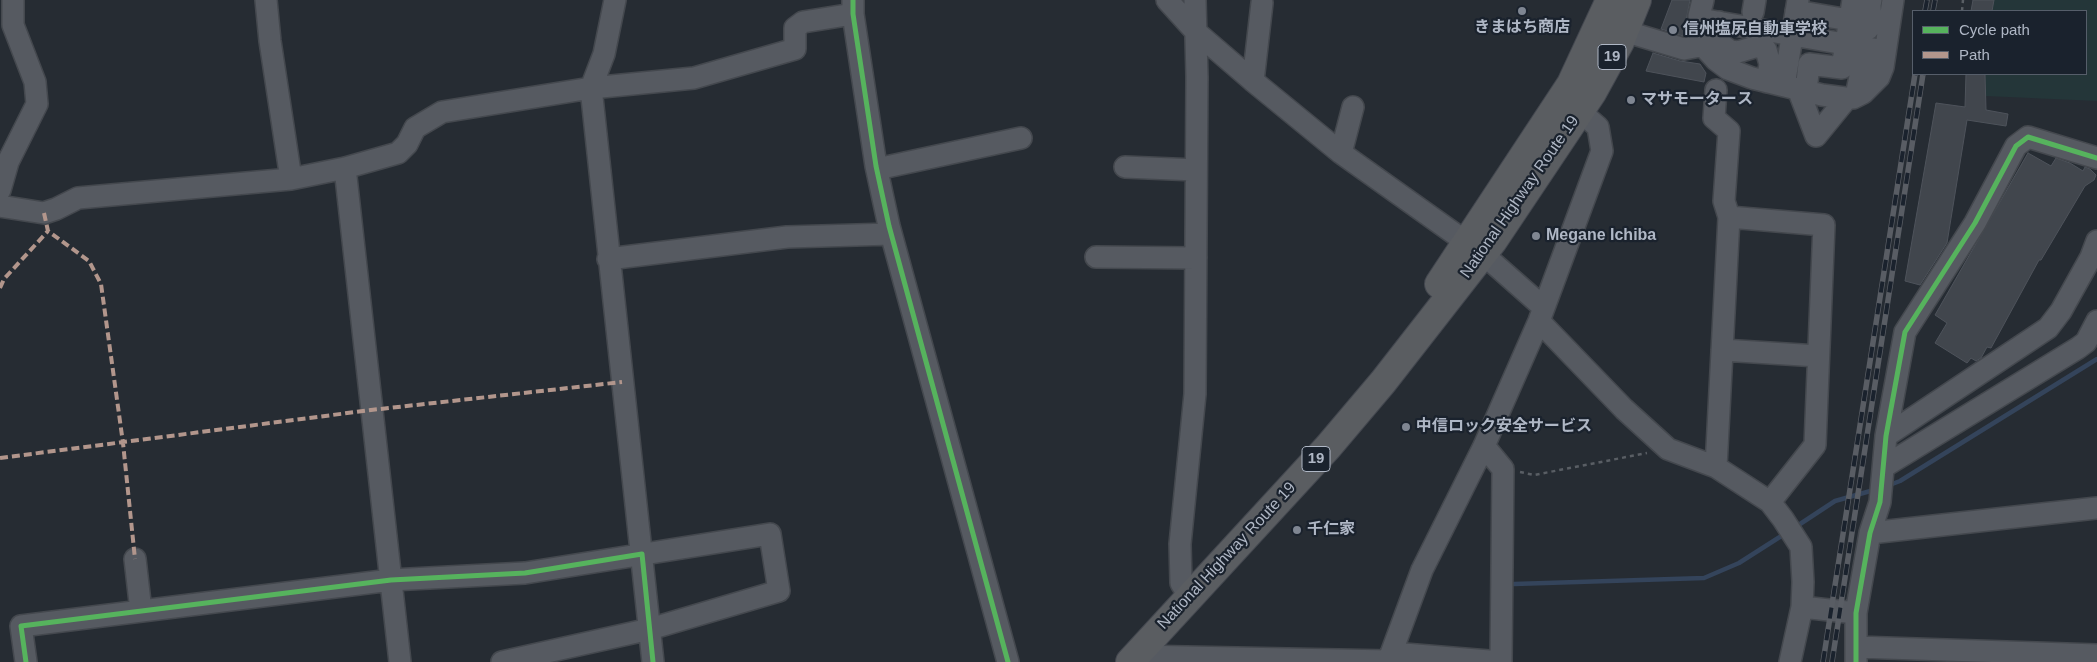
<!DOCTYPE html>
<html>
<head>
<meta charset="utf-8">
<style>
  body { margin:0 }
  #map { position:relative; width:2097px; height:662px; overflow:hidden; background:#262c33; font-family:Helvetica,sans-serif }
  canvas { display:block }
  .legend { position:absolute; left:1912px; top:10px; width:175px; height:65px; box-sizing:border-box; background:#1a222d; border:1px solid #565e6a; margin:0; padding:6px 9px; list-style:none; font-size:15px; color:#afb7c5 }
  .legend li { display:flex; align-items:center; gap:10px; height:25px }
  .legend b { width:25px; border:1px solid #565e6a }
</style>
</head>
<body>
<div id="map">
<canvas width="2097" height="662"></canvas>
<ul class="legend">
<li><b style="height:6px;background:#56b35d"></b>Cycle path</li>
<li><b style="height:6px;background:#b2968c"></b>Path</li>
</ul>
</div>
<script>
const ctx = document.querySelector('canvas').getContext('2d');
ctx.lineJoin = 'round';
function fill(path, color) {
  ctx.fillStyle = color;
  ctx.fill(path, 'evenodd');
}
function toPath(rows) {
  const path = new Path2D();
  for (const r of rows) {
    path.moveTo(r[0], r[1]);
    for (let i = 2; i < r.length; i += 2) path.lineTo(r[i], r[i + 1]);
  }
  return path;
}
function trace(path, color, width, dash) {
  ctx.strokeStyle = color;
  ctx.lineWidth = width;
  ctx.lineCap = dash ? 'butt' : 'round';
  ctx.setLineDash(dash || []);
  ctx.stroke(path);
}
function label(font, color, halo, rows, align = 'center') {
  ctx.font = font + ' Helvetica,"Noto Sans JP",sans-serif';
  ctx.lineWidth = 4.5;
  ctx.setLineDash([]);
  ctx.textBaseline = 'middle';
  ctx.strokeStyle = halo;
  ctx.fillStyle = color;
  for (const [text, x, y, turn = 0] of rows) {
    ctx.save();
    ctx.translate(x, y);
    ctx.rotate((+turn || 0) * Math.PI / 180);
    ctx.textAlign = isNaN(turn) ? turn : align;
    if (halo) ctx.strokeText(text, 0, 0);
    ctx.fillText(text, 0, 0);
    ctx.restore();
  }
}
const green = toPath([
  [1994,0,2097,0,2097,101,1986,96,1985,74,2086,74,2086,11,1992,11]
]);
const stream = toPath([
  [1887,486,1900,481,2097,359],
  [1794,528,1835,501,1874,490],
  [1514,584,1704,578,1739,563,1786,533]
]);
const building = toPath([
  [1672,0,1690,0,1683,36,1661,29,1672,0],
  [1973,0,1994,0,1992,11,1971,11,1973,0],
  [1653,53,1680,61,1700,64,1706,73,1704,82,1646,71,1653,53],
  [1966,74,1985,74,1986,110,2008,114,2006,126,1967,120,1947,243,1920,285,1905,281,1936,103,1965,107,1966,74],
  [2028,153,2051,166,2056,158,2070,163,2083,171,2085,167,2090,169,2096,175,2094,180,2085,186,2041,260,2039,260,1991,348,1987,347,1981,358,1976,361,1971,358,1967,363,1935,343,1947,323,1935,315,2028,153]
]);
const path = toPath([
  [1962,11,1963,0],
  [1520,472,1534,475,1647,453]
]);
const minor = toPath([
  [615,0,604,54,591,88,653,662],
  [853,0,853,14,876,166,889,226,1008,662],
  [1167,0,1196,32,1253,81,1341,153,1483,254,1543,307],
  [1703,0,1699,16,1700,27,1706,49,1716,60,1728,69,1752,78,1822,95,1845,98,1853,98,1863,93,1879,77,1883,67,1893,0],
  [1796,11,1849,20],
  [1753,12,1755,0],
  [1700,19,1885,51],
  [1719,22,1718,38,1722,45,1730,51,1738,52,1758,46,1766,50,1770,64,1767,82],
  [1848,30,1862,31,1868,29,1871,24,1870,5,1871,0],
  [1624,31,1684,49,1705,45],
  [1253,81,1262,3],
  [1784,86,1798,0],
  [1798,89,1816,136,1847,98],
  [1716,90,1714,118,1729,131,1724,201,1729,217,1716,467],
  [1806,91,1809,64,1842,68,1853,0],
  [1856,96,1866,48],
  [1341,153,1353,107],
  [1125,167,1196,170],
  [345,168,400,662],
  [877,169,1021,138],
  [291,179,345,168,398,153,407,144,415,128,442,112,591,88,694,78,795,49,795,28,803,22,853,14],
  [0,190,8,162,37,104,35,82,13,25,13,0],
  [0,206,44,213,56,209,78,198,291,179,270,41,266,0],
  [1729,217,1824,225,1815,445,1770,502],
  [1096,257,1196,258],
  [608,259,787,237,891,234],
  [1539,321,1624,409,1668,449,1716,467,1770,502,1783,519,1801,547,1803,582,1802,607,1790,662],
  [1722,350,1818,356],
  [1886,436,2048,328,2061,311,2091,257,2097,241],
  [1484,446,1503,469,1501,662],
  [1885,466,2078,348,2086,342,2097,321],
  [1870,533,2097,508],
  [135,559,141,611],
  [1189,596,1181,583,1180,544,1195,394,1197,77,1195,0],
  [1802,607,1856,613],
  [1857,647,2097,655],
  [1392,653,1501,662],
  [1136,656,1389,661],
  [26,662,21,626,391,580,525,573,770,534,779,591,650,629,502,662],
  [1388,662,1422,570,1484,446,1539,321,1602,151,1598,127,1569,102],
  [1856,662,1856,613,1870,533,1880,502,1886,436,1905,332,1975,223,2016,146,2028,137,2097,158]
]);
const highway = toPath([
  [1439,284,1571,84,1610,0],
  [1130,662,1328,447,1383,382,1493,241,1592,93,1620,42,1637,0]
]);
const rail = toPath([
  [1925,11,1927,0],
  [1933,11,1935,0],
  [1823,662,1915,74],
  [1832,662,1923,74]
]);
const quiet = toPath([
  [44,213,48,231,89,261,101,284,123,443,135,559],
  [0,288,4,279,48,231],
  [0,458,371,410,622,382]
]);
const cycleway = toPath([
  [853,0,853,14,876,166,889,226,1008,662],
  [26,662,21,626,391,580,525,573,642,554,653,662],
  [1856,662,1856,613,1870,533,1880,502,1886,436,1905,332,1975,223,2016,146,2028,137,2097,158]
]);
const markers = [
  [1522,11,5,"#7f8692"],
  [1673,30,5,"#7f8692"],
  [1631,100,5,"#7f8692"],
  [1536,236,5,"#7f8692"],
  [1406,427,5,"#7f8692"],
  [1297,530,5,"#7f8692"]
];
const shields = [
  [1612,57,28],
  [1316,459,28]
];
const shieldNames = [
  ["19",1612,57],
  ["19",1316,459]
];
const poiNames = [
  ["きまはち商店",1522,28,"center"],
  ["信州塩尻自動車学校",1683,30],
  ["マサモータース",1641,100],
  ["Megane Ichiba",1546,236],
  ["中信ロック安全サービス",1416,427],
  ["千仁家",1307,530]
];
const streetNames = [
  ["National Highway Route 19",1520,197,-55],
  ["National Highway Route 19",1227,556,-47]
];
fill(green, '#243639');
trace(stream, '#34445b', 4.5);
fill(building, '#41464d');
trace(building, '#4e535b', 1);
trace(minor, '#44484e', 24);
trace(highway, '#43474f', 30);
trace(path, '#595e64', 2.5, [4, 4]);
trace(minor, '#565a61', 21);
trace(highway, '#5a5d61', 28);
trace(rail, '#595d64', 5.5);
trace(rail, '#1a222d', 4, [11]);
trace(quiet, '#b2968c', 4, [8, 4]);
trace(cycleway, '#56b35d', 5);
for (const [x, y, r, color] of markers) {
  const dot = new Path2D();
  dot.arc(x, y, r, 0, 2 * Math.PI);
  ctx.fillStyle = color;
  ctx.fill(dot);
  trace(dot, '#1a222d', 2);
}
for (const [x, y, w] of shields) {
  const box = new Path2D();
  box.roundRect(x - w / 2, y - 12.5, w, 25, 4);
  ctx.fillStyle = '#1a222d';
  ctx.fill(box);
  trace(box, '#afb7c5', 1);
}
label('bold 15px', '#afb7c5', null, shieldNames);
label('bold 16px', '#afb7c5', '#1a222d', poiNames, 'left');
label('16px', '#afb7c5', '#1a222d', streetNames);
</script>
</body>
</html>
